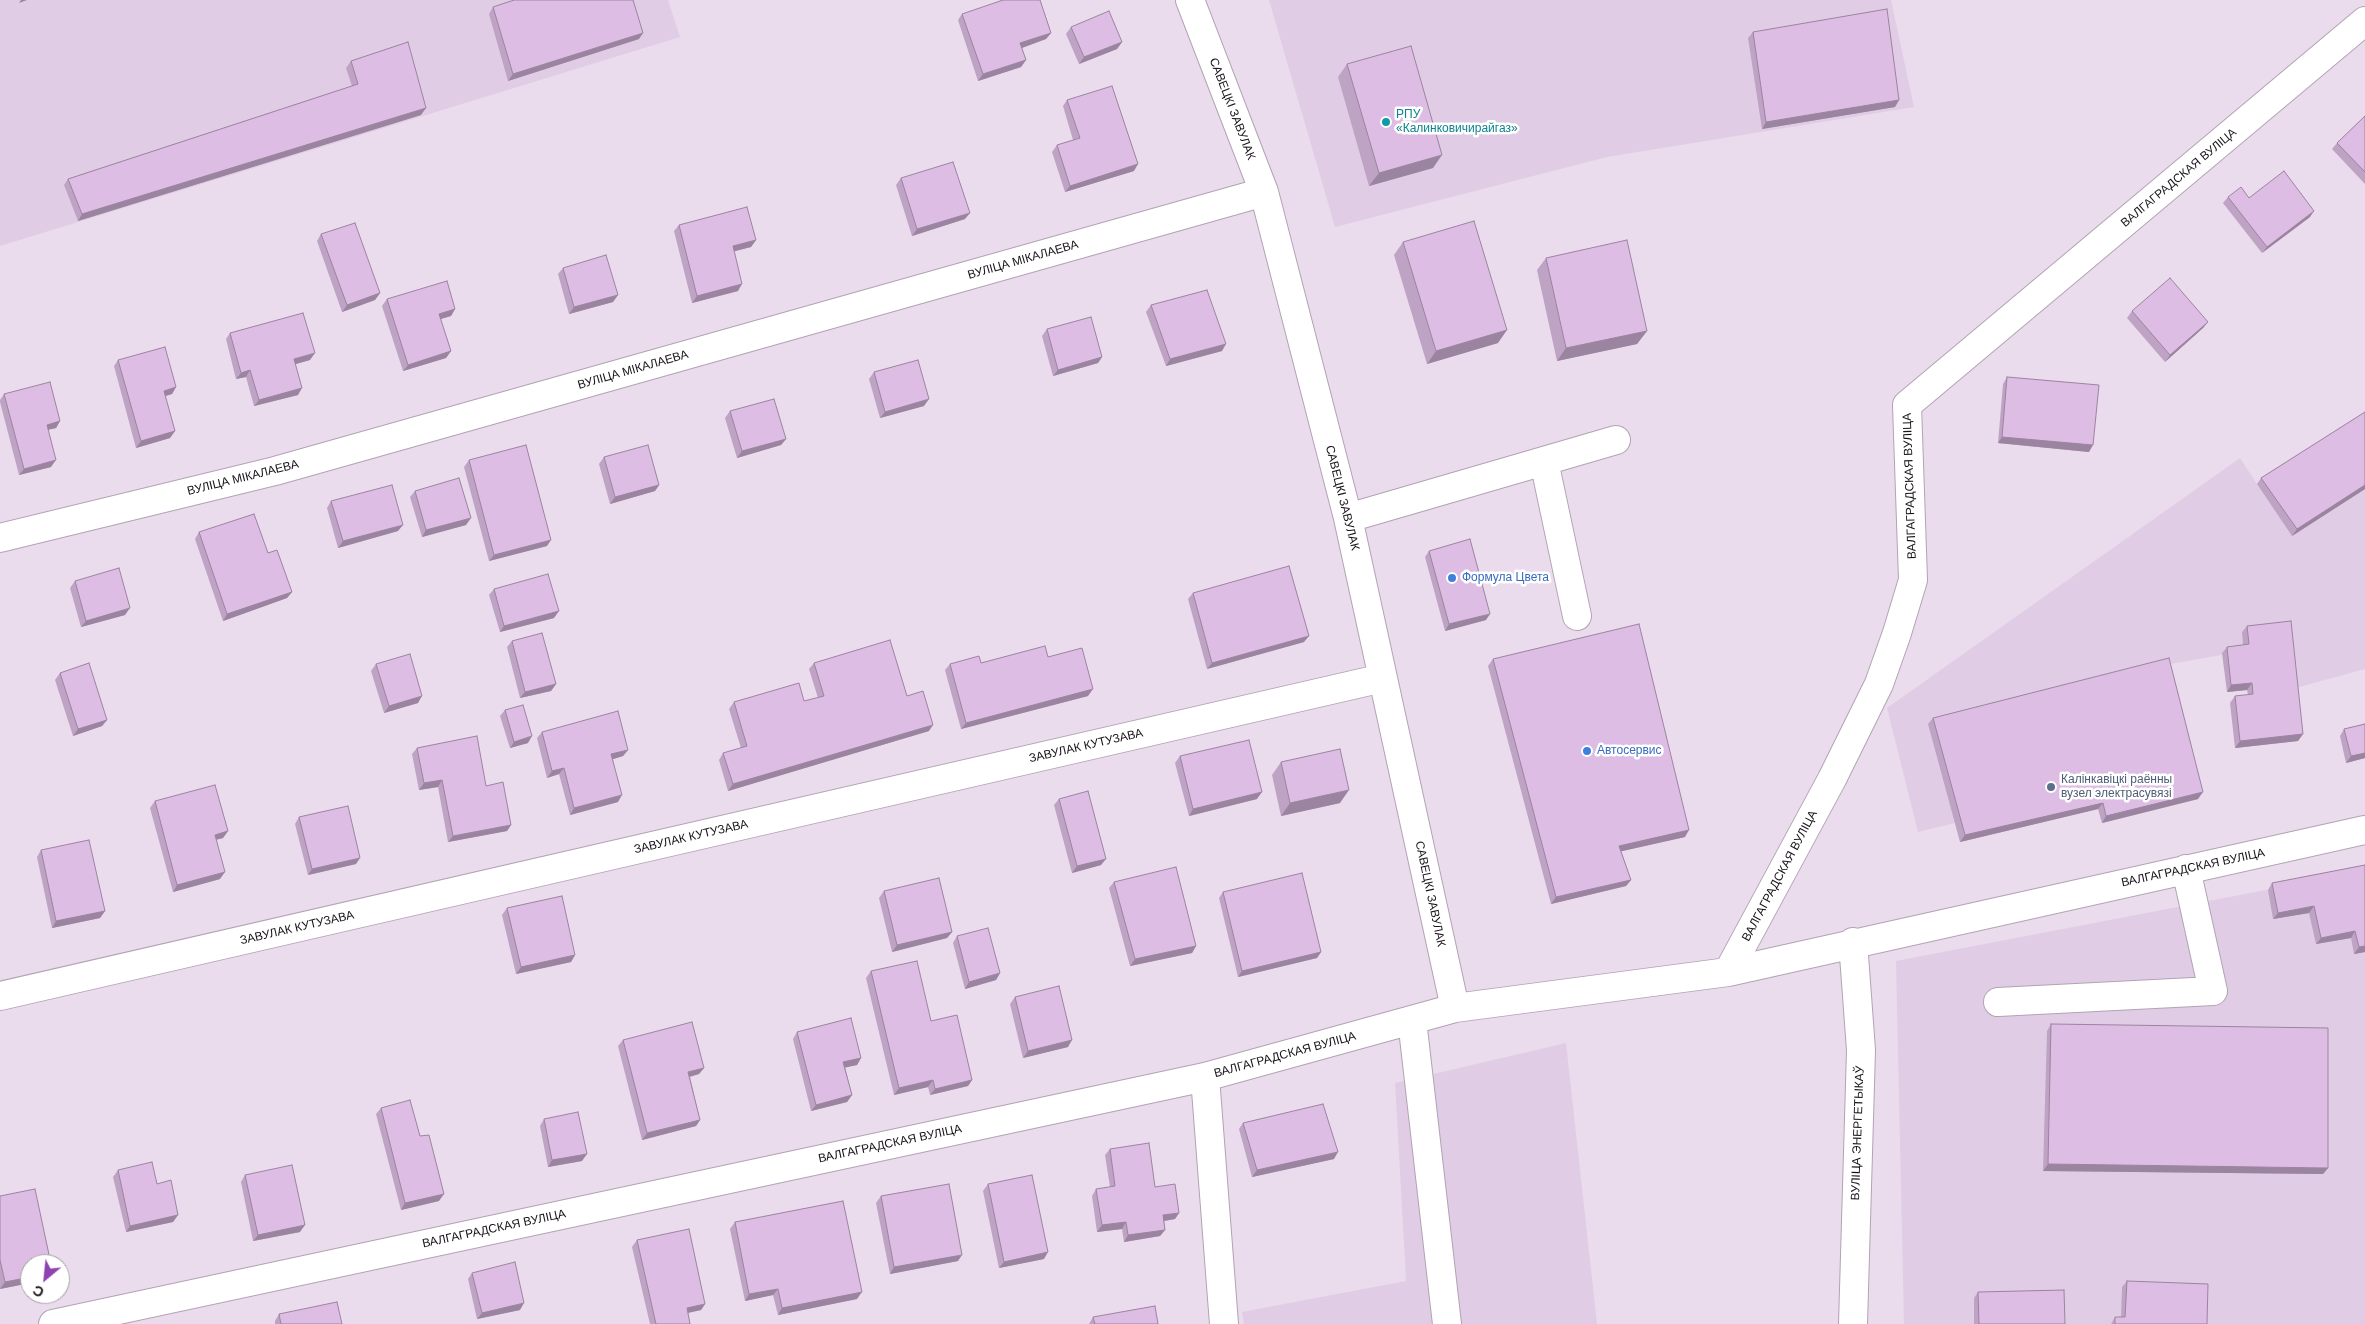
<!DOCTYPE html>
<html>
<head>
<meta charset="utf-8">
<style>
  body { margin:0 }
  #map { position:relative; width:2365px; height:1324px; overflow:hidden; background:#eadbed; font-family:Arial,sans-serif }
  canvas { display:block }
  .north { position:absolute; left:20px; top:1254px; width:50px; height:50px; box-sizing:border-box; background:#fff; border:1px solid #a3a1a3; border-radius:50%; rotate:208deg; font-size:14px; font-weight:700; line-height:20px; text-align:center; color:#181319 }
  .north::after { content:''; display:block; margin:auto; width:18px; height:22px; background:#8f42b2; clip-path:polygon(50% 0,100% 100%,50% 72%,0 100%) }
</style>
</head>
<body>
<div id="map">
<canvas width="2365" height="1324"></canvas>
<div class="north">С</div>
</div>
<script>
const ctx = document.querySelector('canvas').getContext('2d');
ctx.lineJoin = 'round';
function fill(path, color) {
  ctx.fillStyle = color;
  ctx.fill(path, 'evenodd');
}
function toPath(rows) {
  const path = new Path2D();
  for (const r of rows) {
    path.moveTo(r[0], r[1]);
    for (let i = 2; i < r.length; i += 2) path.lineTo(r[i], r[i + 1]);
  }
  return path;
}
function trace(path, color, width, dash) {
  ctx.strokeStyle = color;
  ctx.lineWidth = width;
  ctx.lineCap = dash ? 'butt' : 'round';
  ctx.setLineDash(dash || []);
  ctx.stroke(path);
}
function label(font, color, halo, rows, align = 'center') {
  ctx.font = font + ' Arial,sans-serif';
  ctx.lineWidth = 5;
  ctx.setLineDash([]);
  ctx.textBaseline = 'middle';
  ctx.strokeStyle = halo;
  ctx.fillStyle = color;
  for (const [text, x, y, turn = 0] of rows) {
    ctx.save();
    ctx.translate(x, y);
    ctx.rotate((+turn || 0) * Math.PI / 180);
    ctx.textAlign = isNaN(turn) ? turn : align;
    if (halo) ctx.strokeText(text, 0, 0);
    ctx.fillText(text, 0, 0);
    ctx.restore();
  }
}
const built = toPath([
  [0,0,668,0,680,37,0,246],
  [1269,0,1891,0,1914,107,1607,157,1335,227],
  [2365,416,2365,669,2292,689,2244,651,2165,665,2199,799,2102,823,2098,809,1960,842,1955,823,1918,832,1887,708,2240,458,2257,484],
  [2365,871,2365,1324,1904,1324,1896,961],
  [1566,1043,1597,1324,1244,1324,1242,1312,1406,1281,1395,1083]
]);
const minor = toPath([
  [1190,0,1264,192,1348,518,1455,1008],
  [1544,461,1577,616],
  [1348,518,1616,440],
  [0,538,275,471,1264,192],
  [1728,972,1832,779,1879,684,1897,633,1913,580,1907,405,2365,21],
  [0,996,1383,678],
  [1998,1002,2213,991,2186,869],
  [1412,1020,1447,1324],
  [1205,1077,1224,1324],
  [53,1324,1205,1077,1455,1008,1728,972,2365,830],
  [1853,1324,1861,1050,1853,942]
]);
const wall = toPath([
  [493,7,639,39,508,81,489,14],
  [962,14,1051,33,1046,39,1022,48,1026,60,1021,67,978,81,958,20],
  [1071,27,1122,42,1117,49,1079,64,1066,34],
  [1753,32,1899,100,1895,107,1762,129,1748,38],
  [351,61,421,115,78,221,64,185,68,179,352,86,346,68],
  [1347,64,1433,168,1369,186,1338,77],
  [1067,100,1134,171,1065,192,1052,152,1057,145,1073,140,1063,106],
  [2365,116,2365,184,2332,149,2337,143],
  [901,178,965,219,912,236,896,185],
  [2228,197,2249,198,2310,217,2262,253,2223,203],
  [679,225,756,240,751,247,734,251,738,291,692,303,674,231],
  [321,234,380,293,375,300,342,312,317,241],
  [1403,242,1498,343,1427,364,1394,255],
  [1546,258,1647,331,1637,344,1557,361,1537,270],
  [563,268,618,295,613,302,569,314,558,274],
  [387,299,455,309,451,316,440,319,451,351,446,358,403,371,382,306],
  [1151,305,1222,351,1166,366,1146,312],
  [2132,311,2208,322,2203,328,2165,362,2127,318],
  [1047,329,1102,357,1098,363,1053,376,1042,336],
  [230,333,310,360,295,364,298,395,254,406,246,377,236,379,226,339],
  [118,360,176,387,172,394,165,396,175,431,170,438,136,448,114,366],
  [874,372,924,406,880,418,869,379],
  [2007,377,2089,452,1998,443,2003,384],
  [4,394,60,421,56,428,48,430,51,467,19,475,0,402,0,400],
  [730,411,786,439,781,445,737,458,725,418],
  [2365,412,2365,489,2292,536,2257,484,2261,478],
  [604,457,659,485,655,491,610,504,599,464],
  [469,460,547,546,489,561,464,467],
  [415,491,466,525,422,537,410,497],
  [331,501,398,531,338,548,327,508],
  [199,532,268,553,292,592,287,598,223,621,195,539],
  [1429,551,1486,620,1445,631,1425,557],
  [75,581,125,615,81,627,70,588],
  [494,589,554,618,500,632,489,595],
  [1193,593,1304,642,1207,669,1188,599],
  [2247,626,2303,734,2298,741,2235,748,2230,703,2235,696,2248,695,2247,690,2227,692,2222,653,2227,647,2243,645,2242,632],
  [512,641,556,684,551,691,520,698,507,647],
  [1048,657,1088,696,961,729,945,670,950,664,981,663],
  [1493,659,1685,837,1621,851,1631,880,1626,886,1551,904,1488,666],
  [814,663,907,696,929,731,728,791,719,760,723,753,741,748,729,709,734,702,804,701,818,698,809,669],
  [376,664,418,703,384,713,371,671],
  [60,673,107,720,102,726,73,736,55,680],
  [505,710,528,743,510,748,500,716],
  [1933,718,2198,799,2102,823,2098,809,1960,842,1928,724],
  [2365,724,2365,758,2346,763,2340,736,2344,729],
  [542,732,628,750,623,756,613,759,618,802,570,815,559,774,547,778,537,738],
  [417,748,486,786,511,825,507,831,448,842,438,787,419,790,412,754],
  [1180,756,1257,799,1189,816,1175,763],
  [1281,762,1340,803,1281,816,1272,775],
  [1059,799,1101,865,1072,873,1054,805],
  [155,801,228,831,223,838,216,840,220,879,173,892,150,808],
  [299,817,356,864,308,875,295,824],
  [41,850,105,911,100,918,52,928,37,857],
  [2365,865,2365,952,2354,954,2351,938,2316,944,2309,913,2273,919,2268,890,2272,883],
  [1114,882,1196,946,1192,953,1130,966,1109,888],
  [884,891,952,932,947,938,892,952,879,898],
  [1223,892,1321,952,1317,958,1238,977,1219,898],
  [507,908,575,955,571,962,516,974,502,915],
  [957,936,1000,973,996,980,965,989,953,943],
  [871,971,931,1021,972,1080,968,1086,930,1095,928,1087,894,1095,866,978],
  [1015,997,1068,1047,1023,1058,1010,1004],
  [2051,1024,2328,1168,2323,1174,2043,1171,2047,1031],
  [797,1032,861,1058,857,1065,845,1067,852,1095,847,1102,811,1111,793,1039],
  [623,1040,704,1068,699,1074,690,1077,700,1120,696,1126,642,1140,618,1046],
  [381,1108,420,1136,439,1201,401,1210,376,1114],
  [544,1119,582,1161,548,1167,540,1126],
  [1243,1123,1334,1159,1252,1177,1239,1129],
  [1110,1149,1155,1187,1179,1213,1175,1219,1164,1221,1165,1230,1160,1236,1124,1242,1122,1229,1097,1232,1092,1196,1096,1189,1110,1187,1105,1155],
  [118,1170,157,1184,178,1215,173,1222,126,1232,113,1177],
  [245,1175,300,1232,253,1241,241,1182],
  [988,1184,1044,1259,999,1268,983,1191],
  [0,1196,30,1264,30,1283,0,1289],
  [881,1196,958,1261,890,1274,876,1203],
  [735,1222,857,1299,778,1315,773,1295,745,1301,730,1229],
  [637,1240,705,1304,701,1310,688,1313,690,1324,650,1324,632,1247],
  [472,1273,520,1310,477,1319,468,1279],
  [2127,1281,2207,1324,2111,1324,2115,1317,2121,1317,2122,1287],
  [1978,1292,2065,1324,1974,1324,1974,1298],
  [279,1314,342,1324,275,1324,275,1321],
  [1093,1317,1158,1324,1089,1324]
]);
const shadedWall = toPath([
  [21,0,27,0,19,3],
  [643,33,639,39,508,81,513,74],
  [1051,33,1046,39,1016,50,1020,43],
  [1122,42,1117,49,1079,64,1084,57],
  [1026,60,1021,67,978,81,983,74],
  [1899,100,1895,107,1762,129,1766,122],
  [426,108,421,115,78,221,82,214],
  [1442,155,1433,168,1369,186,1379,173],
  [1138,164,1134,171,1065,192,1070,186],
  [2314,211,2310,217,2262,253,2267,247],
  [970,213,965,219,912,236,917,229],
  [756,240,751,247,728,253,733,246],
  [742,284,738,291,692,303,697,296],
  [380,293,375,300,342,312,347,305],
  [618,295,613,302,569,314,574,307],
  [455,309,451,316,434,321,439,314],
  [2208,322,2203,328,2165,362,2170,355],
  [1507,330,1498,343,1427,364,1436,351],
  [1647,331,1637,344,1557,361,1566,348],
  [1226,344,1222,351,1166,366,1170,359],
  [451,351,446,358,403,371,408,365],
  [315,353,310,360,289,366,294,359],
  [1102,357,1098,363,1053,376,1058,370],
  [250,370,246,377,236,379,241,373],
  [176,387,172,394,159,398,164,391],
  [302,388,298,395,254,406,259,400],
  [929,399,924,406,880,418,885,412],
  [60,421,56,428,42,431,47,425],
  [175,431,170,438,136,448,141,441],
  [2002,437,2093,445,2089,452,1998,443],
  [786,439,781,445,737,458,742,451],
  [56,460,51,467,19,475,24,469],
  [659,485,655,491,610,504,615,497],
  [2365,485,2365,489,2292,536,2297,529],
  [471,518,466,525,422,537,426,530],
  [403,525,398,531,338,548,343,541],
  [551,540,547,546,489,561,494,555],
  [292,592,287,598,223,621,227,614],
  [130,608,125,615,81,627,86,621],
  [559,611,554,618,500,632,504,626],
  [1490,614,1486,620,1445,631,1449,624],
  [1309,636,1304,642,1207,669,1212,663],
  [2252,683,2247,690,2227,692,2231,685],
  [556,684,551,691,520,698,525,692],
  [1093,689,1088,696,961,729,966,723],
  [422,696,418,703,384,713,389,706],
  [107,720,102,726,73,736,78,729],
  [933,725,929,731,728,791,733,784],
  [2303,734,2298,741,2235,748,2240,741],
  [532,736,528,743,510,748,514,742],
  [628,750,623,756,607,761,611,754],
  [2365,753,2365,758,2346,763,2351,756],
  [564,768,559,774,547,778,552,771],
  [442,780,438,787,419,790,424,783],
  [1349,790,1340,803,1281,816,1290,803],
  [1262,792,1257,799,1189,816,1193,809],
  [2203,792,2198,799,2102,823,2106,816],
  [622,795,618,802,570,815,574,808],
  [2103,803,2098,809,1960,842,1965,835],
  [511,825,507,831,448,842,453,836],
  [1689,830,1685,837,1614,853,1619,846],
  [228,831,223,838,210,841,215,835],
  [360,858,356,864,308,875,312,869],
  [1106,859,1101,865,1072,873,1077,866],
  [225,872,220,879,173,892,177,885],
  [1631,880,1626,886,1551,904,1556,897],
  [2314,906,2309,913,2273,919,2278,913],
  [105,911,100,918,52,928,56,921],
  [2355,931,2351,938,2316,944,2321,938],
  [952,932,947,938,892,952,897,945],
  [1196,946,1192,953,1130,966,1135,959],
  [2365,946,2365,952,2354,954,2359,947],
  [1321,952,1317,958,1238,977,1242,971],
  [575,955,571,962,516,974,521,967],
  [1000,973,996,980,965,989,969,982],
  [1072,1040,1068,1047,1023,1058,1028,1051],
  [861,1058,857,1065,839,1069,843,1062],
  [704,1068,699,1074,684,1078,688,1072],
  [933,1080,928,1087,894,1095,899,1088],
  [972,1080,968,1086,930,1095,935,1089],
  [852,1095,847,1102,811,1111,816,1105],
  [700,1120,696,1126,642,1140,647,1133],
  [1338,1152,1334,1159,1252,1177,1257,1170],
  [587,1154,582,1161,548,1167,552,1160],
  [2048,1164,2328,1168,2323,1174,2043,1171],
  [444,1194,439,1201,401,1210,405,1203],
  [1179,1213,1175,1219,1158,1222,1163,1215],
  [178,1215,173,1222,126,1232,130,1226],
  [1126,1222,1122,1229,1097,1232,1102,1225],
  [305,1225,300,1232,253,1241,258,1235],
  [1165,1230,1160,1236,1124,1242,1128,1235],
  [1048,1252,1044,1259,999,1268,1004,1262],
  [962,1255,958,1261,890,1274,894,1267],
  [30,1277,30,1283,0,1289,5,1282],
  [778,1289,773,1295,745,1301,749,1294],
  [862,1292,857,1299,778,1315,782,1308],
  [524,1303,520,1310,477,1319,482,1313],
  [705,1304,701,1310,682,1314,687,1308]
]);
const building = toPath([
  [514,0,633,0,643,33,513,74,493,7,514,0],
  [1003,0,1040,0,1051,33,1020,43,1026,60,983,74,962,14,1003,0],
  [1887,9,1899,100,1766,122,1753,32,1887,9],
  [1109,11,1122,42,1084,57,1071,27,1109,11],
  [408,42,426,108,82,214,68,179,358,84,351,61,408,42],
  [1411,46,1442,155,1379,173,1347,64,1411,46],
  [1112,86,1138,164,1070,186,1057,145,1080,138,1067,100,1112,86],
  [2365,116,2365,172,2337,143,2365,116],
  [953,162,970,213,917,229,901,178,953,162],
  [2284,171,2314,211,2267,247,2228,197,2241,187,2249,198,2284,171],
  [747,207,756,240,733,246,742,284,697,296,679,225,747,207],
  [1474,221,1507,330,1436,351,1403,242,1474,221],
  [355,223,380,293,347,305,321,234,355,223],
  [1627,240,1647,331,1566,348,1546,258,1627,240],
  [606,255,618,295,574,307,563,268,606,255],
  [2170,278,2208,322,2170,355,2132,311,2170,278],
  [447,281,455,309,439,314,451,351,408,365,387,299,447,281],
  [1207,290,1226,344,1170,359,1151,305,1207,290],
  [303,313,315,353,294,359,302,388,259,400,250,370,241,373,230,333,303,313],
  [1091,317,1102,357,1058,370,1047,329,1091,317],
  [165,347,176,387,164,391,175,431,141,441,118,360,165,347],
  [918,360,929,399,885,412,874,372,918,360],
  [2007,377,2099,385,2093,445,2002,437,2007,377],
  [50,382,60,421,47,425,56,460,24,469,4,394,50,382],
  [774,399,786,439,742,451,730,411,774,399],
  [2365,412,2365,485,2297,529,2261,478,2365,412],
  [526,445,551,540,494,555,469,460,526,445],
  [648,445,659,485,615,497,604,457,648,445],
  [459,478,471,518,426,530,415,491,459,478],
  [392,485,403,525,343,541,331,501,392,485],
  [254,514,268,553,277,550,292,592,227,614,199,532,254,514],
  [1470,539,1490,614,1449,624,1429,551,1470,539],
  [1289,566,1309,636,1212,663,1193,593,1289,566],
  [119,568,130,608,86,621,75,581,119,568],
  [548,574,559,611,504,626,494,589,548,574],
  [2291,621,2303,734,2240,741,2235,696,2253,694,2252,683,2231,685,2227,647,2249,644,2247,626,2291,621],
  [1639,624,1689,830,1619,846,1631,880,1556,897,1493,659,1639,624],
  [542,633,556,684,525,692,512,641,542,633],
  [890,640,907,696,923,691,933,725,733,784,723,753,747,746,734,702,799,683,804,701,824,696,814,663,890,640],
  [1045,646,1048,657,1082,648,1093,689,966,723,950,664,979,656,981,663,1045,646],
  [410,654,422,696,389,706,376,664,410,654],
  [2169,658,2203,792,2106,816,2103,803,1965,835,1933,718,2169,658],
  [89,663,107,720,78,729,60,673,89,663],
  [523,705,532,736,514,742,505,710,523,705],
  [618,711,628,750,611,754,622,795,574,808,564,768,552,771,542,732,618,711],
  [2365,724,2365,753,2351,756,2344,729,2365,724],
  [477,736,486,786,503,782,511,825,453,836,442,780,424,783,417,748,477,736],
  [1249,740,1262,792,1193,809,1180,756,1249,740],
  [1340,749,1349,790,1290,803,1281,762,1340,749],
  [215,785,228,831,215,835,225,872,177,885,155,801,215,785],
  [1088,791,1106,859,1077,866,1059,799,1088,791],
  [348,806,360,858,312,869,299,817,348,806],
  [89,840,105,911,56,921,41,850,89,840],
  [2365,865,2365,946,2359,947,2355,931,2321,938,2314,906,2278,913,2272,883,2365,865],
  [1176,867,1196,946,1135,959,1114,882,1176,867],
  [1302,873,1321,952,1242,971,1223,892,1302,873],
  [939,878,952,932,897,945,884,891,939,878],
  [562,896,575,955,521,967,507,908,562,896],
  [988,928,1000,973,969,982,957,936,988,928],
  [917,961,931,1021,957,1015,972,1080,935,1089,933,1080,899,1088,871,971,917,961],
  [1059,986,1072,1040,1028,1051,1015,997,1059,986],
  [851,1018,861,1058,843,1062,852,1095,816,1105,797,1032,851,1018],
  [692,1022,704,1068,688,1072,700,1120,647,1133,623,1040,692,1022],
  [2051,1024,2328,1028,2328,1168,2048,1164,2051,1024],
  [410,1100,420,1136,429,1135,444,1194,405,1203,381,1108,410,1100],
  [1323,1104,1338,1152,1257,1170,1243,1123,1323,1104],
  [578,1112,587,1154,552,1160,544,1119,578,1112],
  [1149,1143,1155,1187,1175,1184,1179,1213,1163,1215,1165,1230,1128,1235,1126,1222,1102,1225,1096,1189,1115,1186,1110,1149,1149,1143],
  [152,1162,157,1184,171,1180,178,1215,130,1226,118,1170,152,1162],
  [292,1165,305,1225,258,1235,245,1175,292,1165],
  [1032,1175,1048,1252,1004,1262,988,1184,1032,1175],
  [949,1184,962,1255,894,1267,881,1196,949,1184],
  [35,1189,51,1264,30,1264,30,1277,5,1282,0,1260,0,1196,35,1189],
  [843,1201,862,1292,782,1308,778,1289,749,1294,735,1222,843,1201],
  [689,1229,705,1304,687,1308,690,1324,656,1324,637,1240,689,1229],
  [515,1262,524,1303,482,1313,472,1273,515,1262],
  [2127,1281,2208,1284,2207,1324,2115,1324,2115,1317,2125,1317,2127,1281],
  [2064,1290,2065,1324,1979,1324,1978,1292,2064,1290],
  [337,1302,342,1324,281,1324,279,1314,337,1302],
  [1155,1306,1158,1324,1095,1324,1093,1317,1155,1306]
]);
const markers = [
  [1386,122,5,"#0f9aa8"],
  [1452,578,5,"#3f7fe0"],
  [1587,751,5,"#3f7fe0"],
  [2051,787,5,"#5c6f8a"]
];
const streetNames = [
  ["САВЕЦКІ ЗАВУЛАК",1232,109,69],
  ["ВАЛГАГРАДСКАЯ ВУЛІЦА",2179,178,-40],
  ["ВУЛІЦА МІКАЛАЕВА",1023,260,-16],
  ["ВУЛІЦА МІКАЛАЕВА",633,370,-16],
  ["ВУЛІЦА МІКАЛАЕВА",243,478,-14],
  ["ВАЛГАГРАДСКАЯ ВУЛІЦА",1910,486,-92],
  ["САВЕЦКІ ЗАВУЛАК",1342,498,76],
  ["ЗАВУЛАК КУТУЗАВА",1086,746,-13],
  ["ЗАВУЛАК КУТУЗАВА",691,837,-13],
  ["ВАЛГАГРАДСКАЯ ВУЛІЦА",2193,868,-12],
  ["ВАЛГАГРАДСКАЯ ВУЛІЦА",1780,876,-62],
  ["САВЕЦКІ ЗАВУЛАК",1430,894,78],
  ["ЗАВУЛАК КУТУЗАВА",297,928,-13],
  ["ВАЛГАГРАДСКАЯ ВУЛІЦА",1285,1055,-15],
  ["ВУЛІЦА ЭНЕРГЕТЫКАЎ",1858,1133,-88],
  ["ВАЛГАГРАДСКАЯ ВУЛІЦА",890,1144,-12],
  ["ВАЛГАГРАДСКАЯ ВУЛІЦА",494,1229,-12]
];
const cultureNames = [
  ["РПУ",1396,115],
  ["«Калинковичирайгаз»",1396,129]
];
const shopNames = [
  ["Формула Цвета",1462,578],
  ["Автосервис",1597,751]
];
const serviceNames = [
  ["Калінкавіцкі раённы",2061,780],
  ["вузел электрасувязі",2061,794]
];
fill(built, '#e0cde5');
trace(minor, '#b2a3b4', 30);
trace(minor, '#fff', 28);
fill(wall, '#bfa3c5');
fill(shadedWall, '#9b84a0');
fill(building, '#debde5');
trace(building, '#9b84a0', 1);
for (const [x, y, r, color] of markers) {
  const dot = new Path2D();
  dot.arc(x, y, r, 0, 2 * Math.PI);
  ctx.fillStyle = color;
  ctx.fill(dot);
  trace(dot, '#fff', 2);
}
label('12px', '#181319', '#fff', streetNames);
label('12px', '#0d838f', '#fff', cultureNames, 'left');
label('12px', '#366cbe', '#fff', shopNames, 'left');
label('12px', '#4e5e75', '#fff', serviceNames, 'left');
</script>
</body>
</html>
